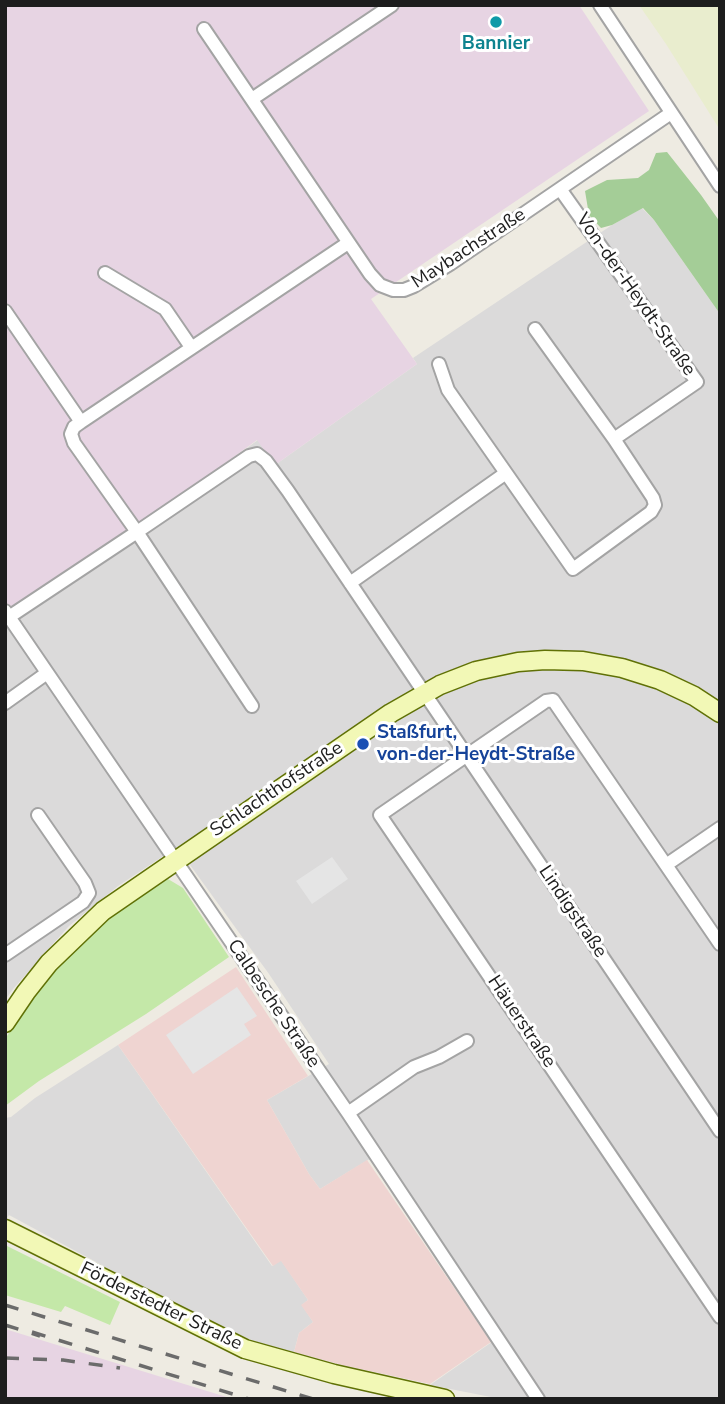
<!DOCTYPE html>
<html>
<head>
<meta charset="utf-8">
<style>
  body { margin:0 }
  #map { position:relative; width:725px; height:1404px; overflow:hidden; background:#eeebe2; font-family:"Nunito Sans",sans-serif }
  canvas { display:block }
  .frame { position:absolute; inset:0; border:7px solid #1d1d1d; pointer-events:none }
</style>
</head>
<body>
<div id="map">
<canvas width="725" height="1404"></canvas>
<div class="frame"></div>
</div>
<script>
const ctx = document.querySelector('canvas').getContext('2d');
ctx.lineJoin = 'round';
function fill(path, color) {
  ctx.fillStyle = color;
  ctx.fill(path, 'evenodd');
}
function toPath(rows) {
  const path = new Path2D();
  for (const r of rows) {
    path.moveTo(r[0], r[1]);
    for (let i = 2; i < r.length; i += 2) path.lineTo(r[i], r[i + 1]);
  }
  return path;
}
function trace(path, color, width, dash) {
  ctx.strokeStyle = color;
  ctx.lineWidth = width;
  ctx.lineCap = dash ? 'butt' : 'round';
  ctx.setLineDash(dash || []);
  ctx.stroke(path);
}
function label(font, color, halo, rows, align = 'center') {
  ctx.font = font + ' "Nunito Sans",sans-serif';
  ctx.lineWidth = 6;
  ctx.setLineDash([]);
  ctx.textBaseline = 'middle';
  ctx.strokeStyle = halo;
  ctx.fillStyle = color;
  for (const [text, x, y, turn = 0] of rows) {
    ctx.save();
    ctx.translate(x, y);
    ctx.rotate((+turn || 0) * Math.PI / 180);
    ctx.textAlign = isNaN(turn) ? turn : align;
    if (halo) ctx.strokeText(text, 0, 0);
    ctx.fillText(text, 0, 0);
    ctx.restore();
  }
}
const residential = toPath([
  [642,208,654,220,720,314,720,1399,501,1399,430,1385,502,1335,383,1151,320,1189,309,1174,267,1100,329,1064,269,974,177,847,118,886,69,926,13,989,5,1000,5,615,161,510,258,440,275,465,417,364,413,358,612,225],
  [118,1045,272,1266,281,1260,308,1300,302,1305,313,1322,299,1333,294,1352,254,1341,196,1316,9,1215,5,1221,5,1118,11,1117,35,1098]
]);
const commercial = toPath([
  [236,967,308,1076,267,1100,309,1174,320,1189,367,1160,491,1342,430,1384,342,1365,294,1352,299,1333,313,1322,301,1305,308,1300,281,1261,273,1266,118,1045]
]);
const industrial = toPath([
  [5,5,579,5,649,111,371,299,417,364,275,465,257,440,161,510,5,615],
  [5,1329,233,1399,5,1399]
]);
const farmland = toPath([
  [639,5,720,5,720,130,666,44]
]);
const grass = toPath([
  [168,879,183,888,229,957,146,1014,39,1081,5,1106,5,1039,44,979,86,933,162,881],
  [5,1245,120,1302,110,1325,65,1306,61,1312,5,1295]
]);
const forest = toPath([
  [667,152,701,195,720,222,720,314,654,220,643,208,612,225,601,228,589,215,585,191,607,180,638,178,649,170,656,153]
]);
const parking = toPath([
  [332,857,348,879,312,904,296,881],
  [237,987,257,1016,244,1024,251,1035,193,1074,166,1035]
]);
const street = toPath([
  [600,5,720,186],
  [204,29,370,274,380,285,393,290,404,290,414,286,450,264,671,113],
  [252,99,392,5],
  [105,273,165,309,191,347],
  [5,311,81,422,74,427,71,434,74,443,137,532,9,617],
  [535,329,614,439],
  [439,364,448,390,506,473],
  [81,422,348,243],
  [350,583,506,473,573,569,651,512,655,505,653,498,614,439,697,382,560,189],
  [5,611,348,1113,538,1399],
  [5,703,47,673],
  [252,706,137,532,249,456,257,454,266,461,288,491,720,1131],
  [666,865,720,828],
  [720,944,553,700,546,701,380,815,720,1317],
  [5,955,83,902,89,893,85,883,38,815],
  [348,1113,414,1067,439,1057,467,1041]
]);
const secondary = toPath([
  [5,1023,26,992,49,963,103,911,391,713,440,685,476,671,518,662,545,660,583,661,622,668,660,680,694,696,720,713],
  [5,1229,245,1349,334,1374,445,1399]
]);
const rail = toPath([
  [5,1305,313,1399],
  [5,1325,40,1336],
  [32,1332,249,1399],
  [5,1358,63,1360,120,1368]
]);
const markers = [
  [496,22,7,"#0f9aa8"],
  [363,744,7,"#1a4fb4"]
];
const cultureNames = [
  ["Bannier",496,44]
];
const streetNames = [
  ["Maybachstraße",469,249,-33],
  ["Von-der-Heydt-Straße",635,295,55],
  ["Schlachthofstraße",277,790,-34],
  ["Lindigstraße",572,912,56],
  ["Calbesche Straße",273,1004,56],
  ["Häuerstraße",521,1022,56],
  ["Förderstedter Straße",161,1307,26]
];
const transitNames = [
  ["Staßfurt,",377,733],
  ["von-der-Heydt-Straße",377,755]
];
fill(residential, '#dbdada');
fill(commercial, '#efd4d1');
fill(industrial, '#e7d4e3');
fill(farmland, '#e9edce');
fill(grass, '#c4e8a8');
fill(forest, '#a4cd97');
fill(parking, '#e5e5e5');
trace(street, '#a4a4a4', 16);
trace(secondary, '#607106', 21);
trace(street, '#fff', 12);
trace(secondary, '#f2f8b6', 18);
trace(rail, '#6b6b6b', 3.5, [14, 14]);
for (const [x, y, r, color] of markers) {
  const dot = new Path2D();
  dot.arc(x, y, r, 0, 2 * Math.PI);
  ctx.fillStyle = color;
  ctx.fill(dot);
  trace(dot, '#fff', 2.5);
}
label('bold 19px', '#0d838f', '#fff', cultureNames);
label('19px', '#1d1d1d', '#fff', streetNames);
label('bold 19px', '#164399', '#fff', transitNames, 'left');
</script>
</body>
</html>
